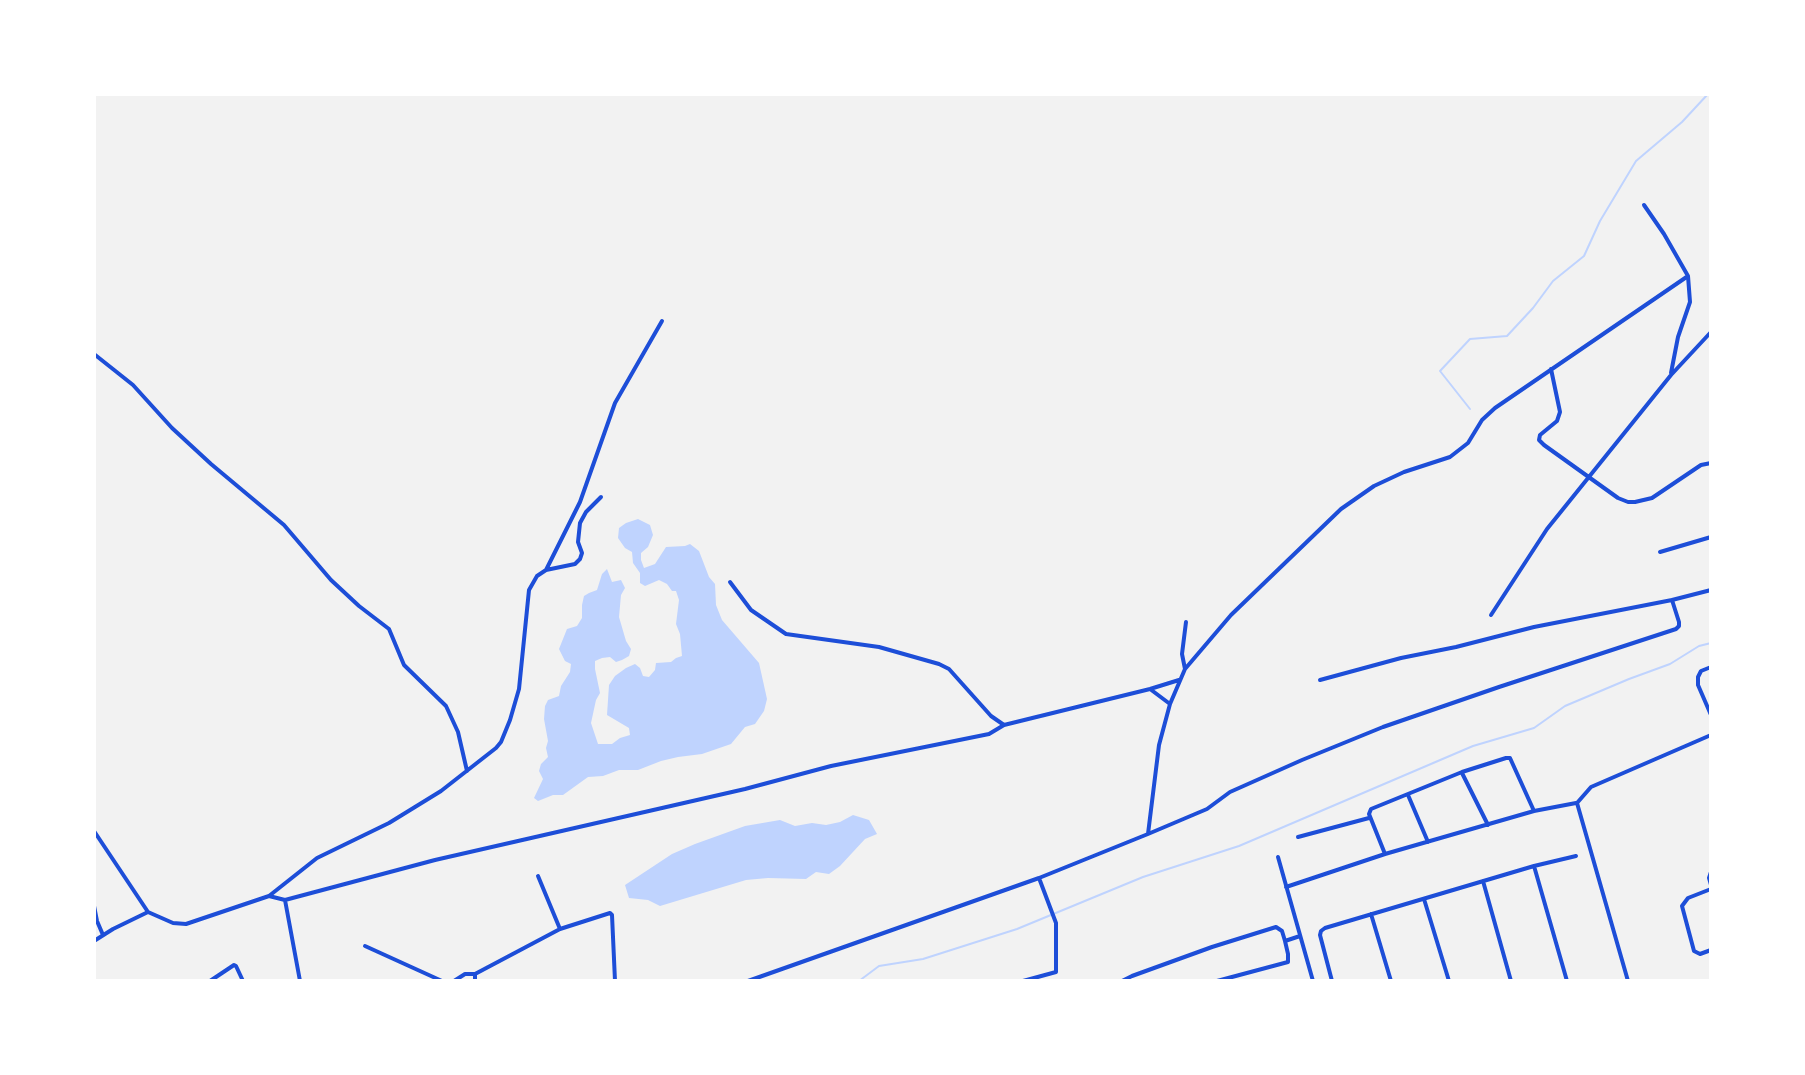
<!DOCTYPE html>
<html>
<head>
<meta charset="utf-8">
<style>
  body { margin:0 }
  #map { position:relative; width:1805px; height:1075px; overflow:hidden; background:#f2f2f2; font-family:Bitter,serif }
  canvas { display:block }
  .frame { position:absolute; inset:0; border:96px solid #fff; pointer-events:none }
</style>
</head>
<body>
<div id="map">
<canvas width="1805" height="1075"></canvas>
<div class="frame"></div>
</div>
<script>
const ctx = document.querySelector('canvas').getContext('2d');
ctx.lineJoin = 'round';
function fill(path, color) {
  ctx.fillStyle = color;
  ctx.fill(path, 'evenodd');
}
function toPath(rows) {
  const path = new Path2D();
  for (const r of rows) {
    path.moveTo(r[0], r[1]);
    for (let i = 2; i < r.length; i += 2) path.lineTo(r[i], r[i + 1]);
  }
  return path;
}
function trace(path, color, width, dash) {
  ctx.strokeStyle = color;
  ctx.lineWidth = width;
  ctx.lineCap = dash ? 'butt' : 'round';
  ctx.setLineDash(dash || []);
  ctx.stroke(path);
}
const water = toPath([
  [638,519,650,525,653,535,648,547,641,553,641,560,644,568,655,564,666,547,685,546,690,544,699,551,709,577,715,584,716,605,722,620,759,663,767,699,764,711,755,724,745,727,731,744,702,754,678,757,661,761,638,770,619,770,603,776,588,777,563,795,553,795,538,801,534,798,543,779,539,771,541,764,548,757,546,748,548,741,544,719,545,706,548,700,559,696,561,686,570,672,571,664,565,661,559,649,567,629,577,626,582,618,582,605,584,596,589,593,597,590,602,574,607,569,612,582,621,580,625,588,621,595,619,617,626,641,631,649,629,656,622,660,616,662,610,657,602,658,595,661,595,669,600,693,596,700,591,723,598,744,612,744,620,738,630,735,629,728,607,715,609,685,615,676,626,668,635,664,640,668,643,676,649,677,655,670,656,663,671,662,676,658,682,656,680,634,676,624,679,600,676,591,672,591,667,584,659,580,645,586,640,583,640,573,633,563,632,552,625,548,618,538,619,528,626,523],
  [853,815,869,820,877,834,865,839,840,866,829,874,816,872,806,879,768,878,746,880,660,906,648,900,629,898,625,885,672,854,695,844,745,826,780,820,795,826,812,823,826,825,840,822]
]);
const stream = toPath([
  [1470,409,1440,371,1470,339,1507,336,1533,308,1553,281,1584,256,1600,221,1636,161,1682,122,1708,94],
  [859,981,879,966,923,959,1017,929,1143,877,1239,846,1473,746,1534,728,1565,706,1629,679,1670,664,1699,646,1711,643]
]);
const minor = toPath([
  [1644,205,1664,234,1688,276,1690,302,1678,337,1671,373],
  [94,354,133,385,172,428,211,464,284,525,331,580,359,606,389,629,404,665,446,706,458,732,467,771],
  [1551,369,1560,412,1557,421,1540,435,1539,440,1544,445,1618,498,1628,502,1635,502,1652,498,1701,465,1711,463],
  [1660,552,1711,537],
  [546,570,580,502,615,403,662,321],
  [730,582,751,610,786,634,879,647,939,664,949,669,991,716,1004,725],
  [1491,615,1547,529,1671,375,1711,332],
  [1711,667,1701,671,1698,677,1698,685,1711,715],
  [1185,669,1182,654,1186,622],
  [1320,680,1401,658,1456,647,1534,627,1672,600,1711,590],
  [1150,689,1170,704],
  [1462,773,1488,825],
  [1408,795,1428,842],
  [94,831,148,912,173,923,186,924,269,896,285,900,300,981],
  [1148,834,1159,745,1170,704,1185,669,1231,615,1341,509,1374,486,1404,472,1450,457,1468,443,1482,420,1495,408,1688,276],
  [1298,837,1369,818],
  [1385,854,1369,814,1371,809,1462,772,1506,758,1510,758,1534,811],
  [1278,857,1313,981],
  [1534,866,1567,981],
  [1711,872,1709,878,1711,885],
  [538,876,560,929],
  [1483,881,1511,981],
  [1286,887,1385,854,1534,811,1576,803],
  [1711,889,1688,898,1682,906,1694,951,1700,954,1711,950],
  [269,896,317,858,389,823,441,791,496,748,501,742,510,720,519,689,529,590,537,576,546,570,575,564,580,559,582,553,578,542,580,523,586,512,601,497],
  [1424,899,1449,981],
  [285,900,435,860,745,789,831,766,989,734,1004,725,1150,689,1179,680],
  [94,906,97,921,103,935],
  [1371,914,1391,981],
  [94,941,113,929,148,912],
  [365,946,442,981],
  [210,981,234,965,236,966,243,981],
  [454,981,465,974,475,974],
  [475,981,475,974,560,929,610,913,612,915,615,981],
  [748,981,1039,878,1148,834,1207,809,1230,792,1302,760,1383,727,1499,687,1676,629,1679,626,1679,622,1672,600],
  [1023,981,1056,972,1056,923,1039,878],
  [1122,981,1132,976,1212,947,1276,927,1282,931,1285,941,1300,936],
  [1217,981,1288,962,1288,954,1285,941],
  [1332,981,1320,935,1321,931,1325,928,1534,866,1576,856],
  [1628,981,1577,803,1591,787,1711,735]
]);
fill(water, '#bfd3fe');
trace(stream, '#bfd3fe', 2);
trace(minor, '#1d4ed8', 4);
</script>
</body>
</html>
